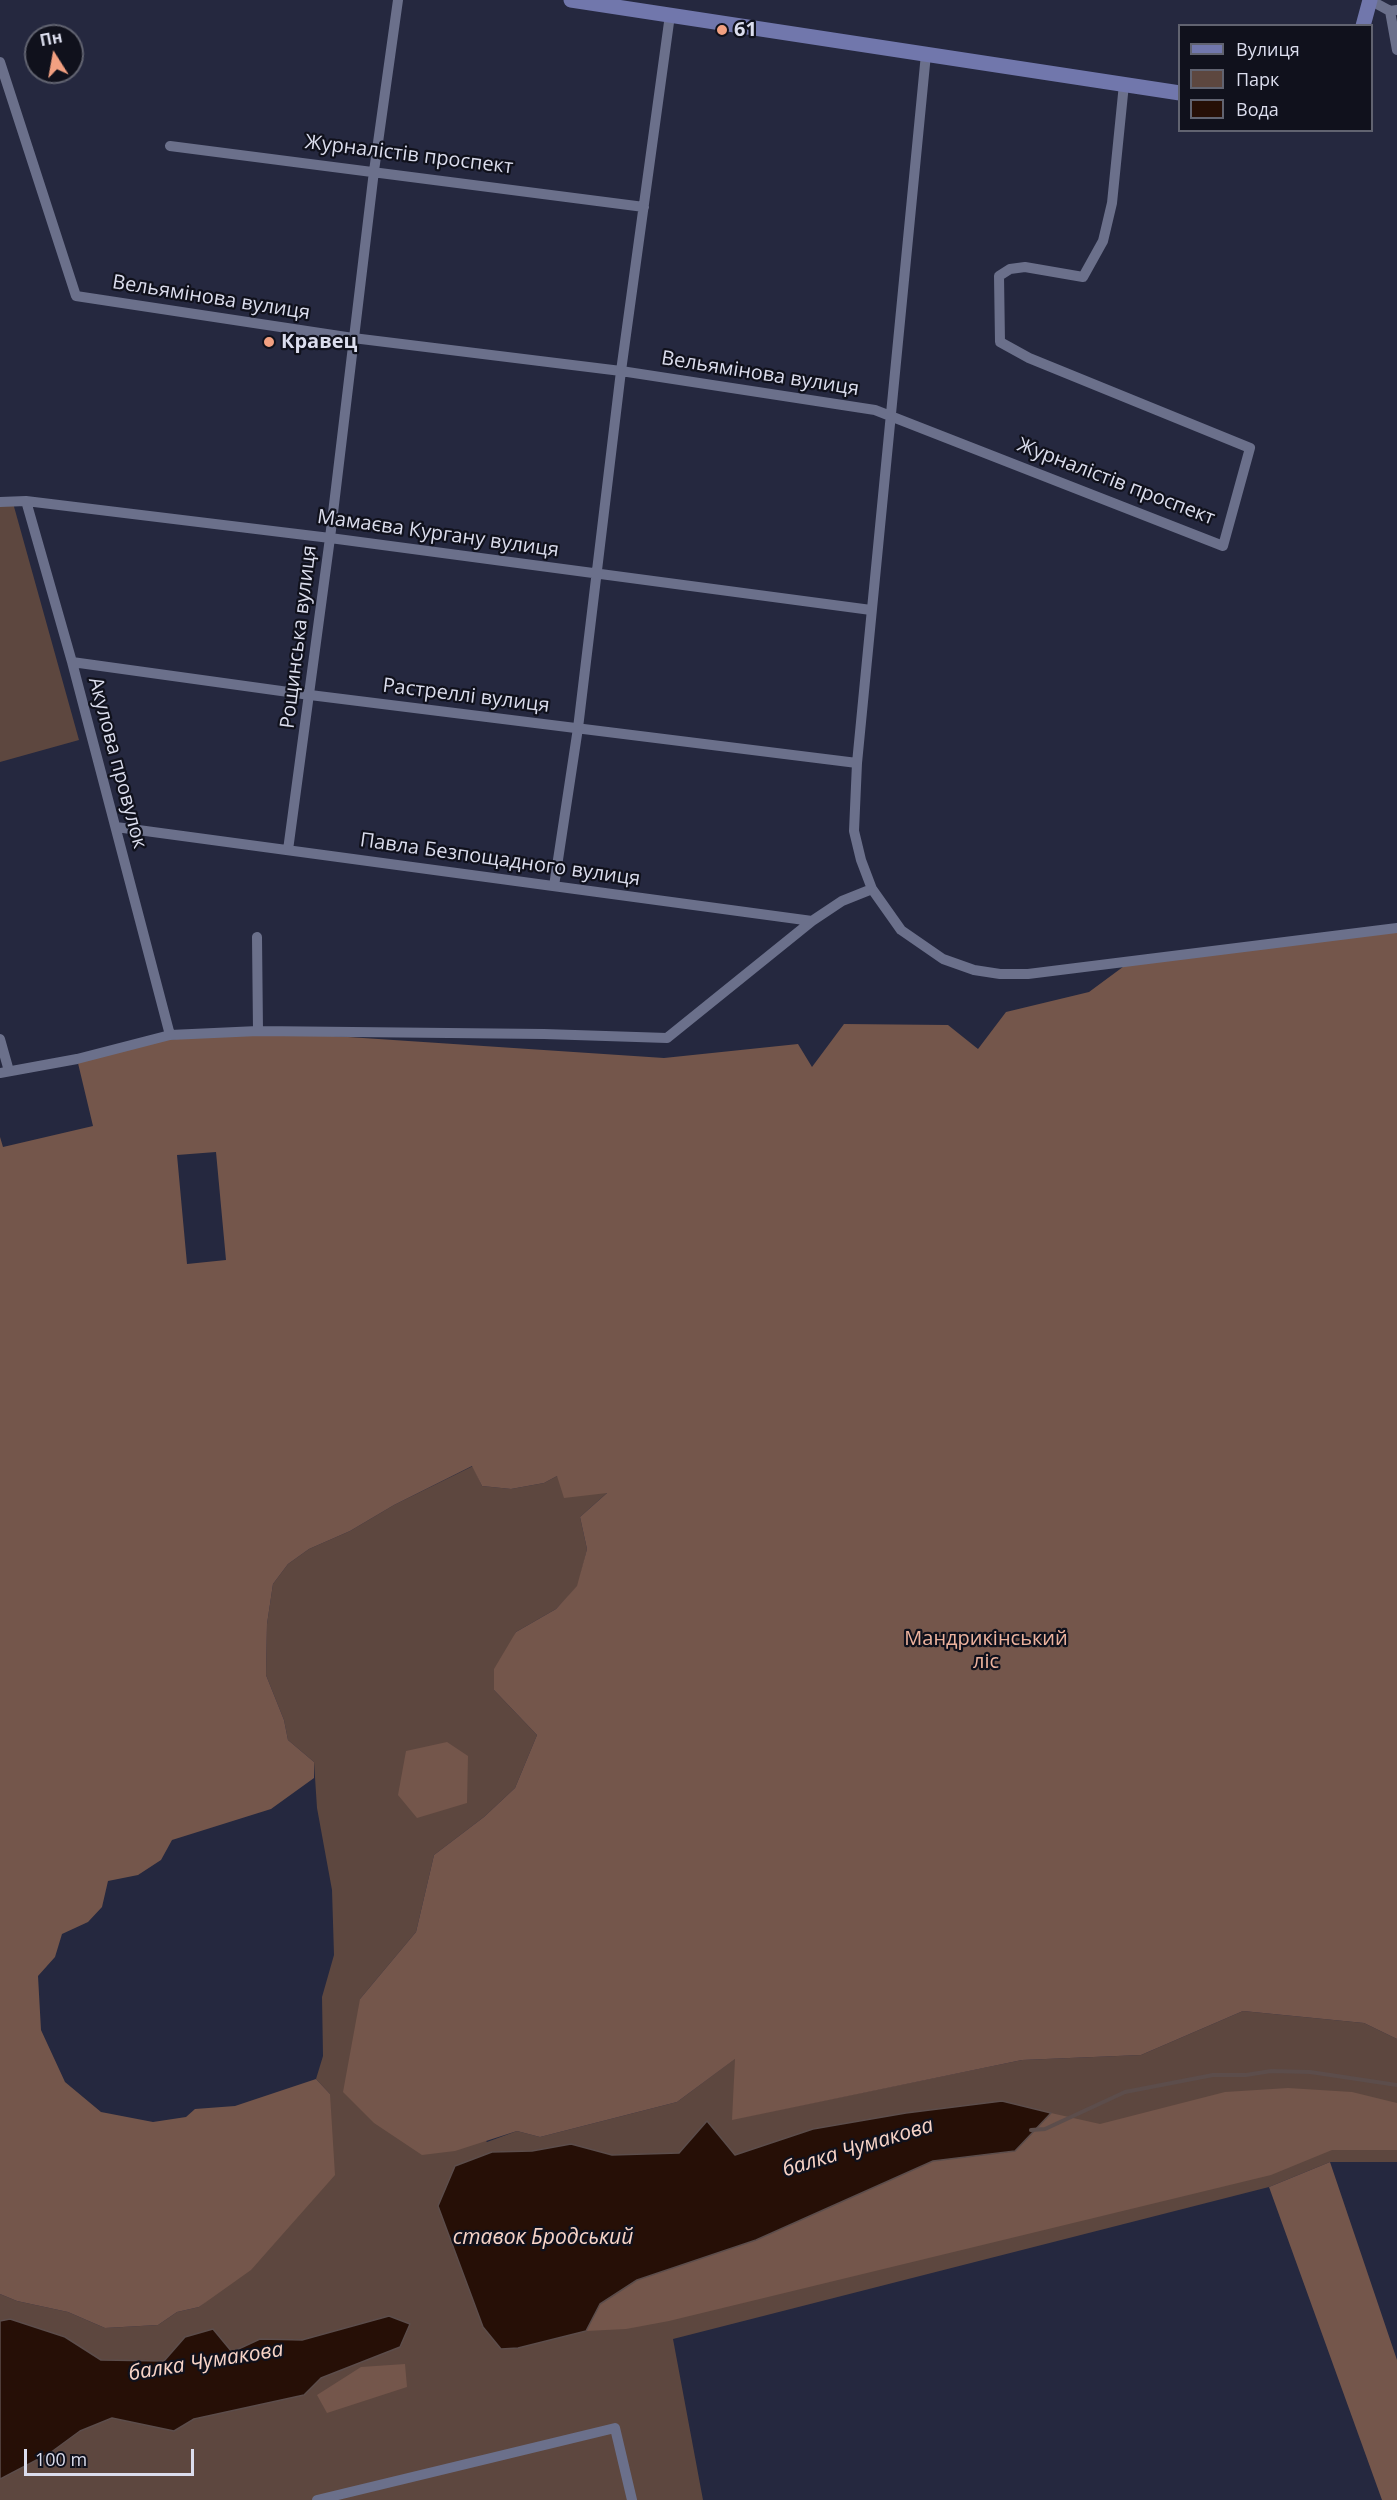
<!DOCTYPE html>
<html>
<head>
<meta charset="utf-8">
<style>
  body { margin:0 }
  #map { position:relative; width:1397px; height:2500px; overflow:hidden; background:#25283f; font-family:"Open Sans",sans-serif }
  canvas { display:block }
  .legend { position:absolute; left:1178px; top:24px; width:195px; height:108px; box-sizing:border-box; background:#10111c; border:2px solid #616370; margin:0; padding:8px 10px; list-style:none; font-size:18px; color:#dbdded }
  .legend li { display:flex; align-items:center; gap:12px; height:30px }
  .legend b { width:30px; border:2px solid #616370 }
  .north { position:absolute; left:24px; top:24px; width:60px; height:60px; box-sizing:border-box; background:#10111c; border:2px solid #616370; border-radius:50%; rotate:349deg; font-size:16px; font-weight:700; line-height:24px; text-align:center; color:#dbdded }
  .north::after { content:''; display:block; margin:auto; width:21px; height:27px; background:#f2a081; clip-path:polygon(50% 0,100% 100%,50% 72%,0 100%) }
  .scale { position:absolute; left:24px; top:2449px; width:170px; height:27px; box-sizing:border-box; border:3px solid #dbdded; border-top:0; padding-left:8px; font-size:18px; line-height:21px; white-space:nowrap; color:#dbdded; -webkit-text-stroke:4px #10111c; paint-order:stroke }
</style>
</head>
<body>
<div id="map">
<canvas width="1397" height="2500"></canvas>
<ul class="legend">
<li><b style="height:8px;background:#7177ac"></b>Вулиця</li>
<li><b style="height:16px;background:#5d473f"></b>Парк</li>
<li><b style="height:16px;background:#260f06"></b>Вода</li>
</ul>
<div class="north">Пн</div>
<div class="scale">100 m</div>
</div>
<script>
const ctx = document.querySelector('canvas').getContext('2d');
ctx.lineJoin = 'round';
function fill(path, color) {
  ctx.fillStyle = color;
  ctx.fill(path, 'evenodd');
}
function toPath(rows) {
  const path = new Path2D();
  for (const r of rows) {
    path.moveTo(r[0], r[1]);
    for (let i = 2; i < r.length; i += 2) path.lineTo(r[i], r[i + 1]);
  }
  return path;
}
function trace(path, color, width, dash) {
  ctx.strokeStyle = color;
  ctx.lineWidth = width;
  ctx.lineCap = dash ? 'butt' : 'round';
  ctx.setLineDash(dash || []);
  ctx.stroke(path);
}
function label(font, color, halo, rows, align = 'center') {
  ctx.font = font + ' "Open Sans",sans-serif';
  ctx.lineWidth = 4.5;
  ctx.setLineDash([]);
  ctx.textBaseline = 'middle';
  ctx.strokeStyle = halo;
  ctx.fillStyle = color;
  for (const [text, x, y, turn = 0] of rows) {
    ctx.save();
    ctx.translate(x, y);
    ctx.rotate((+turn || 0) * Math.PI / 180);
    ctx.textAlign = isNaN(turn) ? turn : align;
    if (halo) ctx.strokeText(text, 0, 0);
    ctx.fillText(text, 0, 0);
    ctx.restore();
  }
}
const green = toPath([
  [13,503,79,740,0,762,0,506],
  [473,1466,482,1486,511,1489,544,1483,557,1476,608,1492,580,1517,587,1549,578,1586,556,1609,516,1632,494,1690,537,1735,515,1788,484,1817,434,1855,416,1932,360,1999,487,2142,517,2131,540,2137,677,2102,736,2058,733,2119,1022,2060,1141,2055,1243,2011,1364,2023,1397,2039,1397,2162,1330,2162,1269,2187,673,2339,703,2500,0,2500,0,2294,17,2301,68,2312,105,2328,158,2325,177,2312,199,2307,211,2297,330,2094,316,2079,323,2056,322,1997,334,1955,332,1890,317,1808,314,1762,288,1740,284,1720,266,1675,267,1624,273,1584,288,1564,309,1549,350,1531,394,1505]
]);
const forest = toPath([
  [1397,928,1397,2039,1364,2023,1243,2011,1141,2055,1022,2060,732,2120,735,2059,677,2102,540,2137,517,2131,455,2151,422,2155,374,2123,343,2092,360,1999,416,1932,434,1855,484,1817,515,1788,537,1735,494,1690,494,1669,516,1632,556,1609,577,1586,587,1549,580,1517,607,1493,564,1498,557,1476,544,1483,511,1489,482,1486,472,1466,394,1505,350,1531,309,1549,288,1564,273,1584,267,1624,266,1675,284,1720,288,1740,314,1762,314,1778,271,1809,172,1840,161,1860,138,1875,108,1881,102,1907,88,1922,62,1934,55,1957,38,1976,41,2030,65,2082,101,2112,153,2122,186,2117,195,2109,235,2106,316,2079,330,2094,335,2175,251,2270,199,2307,177,2312,158,2325,105,2328,68,2312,17,2301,0,2294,0,1137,3,1147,93,1126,77,1059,135,1043,258,1031,664,1058,798,1044,812,1067,844,1024,948,1025,978,1049,1006,1012,1089,992,1131,961],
  [216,1152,226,1260,187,1264,177,1155],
  [447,1742,468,1756,467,1803,417,1818,398,1795,406,1751],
  [1288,2088,1352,2092,1397,2103,1397,2150,1332,2150,1271,2175,669,2321,626,2329,586,2331,600,2304,637,2280,756,2240,933,2161,1015,2151,1051,2113,1100,2124,1225,2092],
  [1330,2162,1397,2360,1397,2500,1382,2500,1269,2187],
  [405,2364,407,2387,327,2413,317,2395,361,2367]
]);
const water = toPath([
  [1002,2101,1051,2113,1015,2151,933,2161,756,2240,637,2280,600,2304,586,2331,518,2348,501,2349,483,2327,438,2206,455,2166,492,2152,532,2151,571,2144,612,2155,679,2153,707,2121,735,2155,813,2129,906,2113,1002,2101],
  [389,2316,410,2324,400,2347,321,2378,304,2395,194,2419,174,2431,112,2418,80,2431,50,2453,0,2479,0,2321,10,2319,65,2337,101,2360,164,2361,185,2337,213,2329,232,2352,260,2339,302,2340,389,2316]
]);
const stream = toPath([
  [1031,2130,1045,2129,1125,2092,1213,2075,1246,2075,1271,2071,1310,2072,1397,2085]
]);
const minor = toPath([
  [1370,0,1390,11,1397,10],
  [1390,11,1397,50],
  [926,54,857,763,854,831,861,860,872,889,901,930,943,959,974,970,1000,974,1028,974,1397,928],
  [0,62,76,296,353,338,621,371,875,410,1223,546,1250,448,1029,358,1000,342,999,276,1010,269,1025,267,1083,277,1103,241,1112,203,1124,84],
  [170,146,644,207],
  [26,501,72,662,170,1035],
  [0,502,26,501,330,538,871,610],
  [72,662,310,695,857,763],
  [116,827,812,921,842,901,872,889],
  [288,850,330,538,374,171,398,0],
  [554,886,578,728,621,371,670,15],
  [257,937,258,1031],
  [0,1039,9,1071],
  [0,1073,77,1059,170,1035,258,1031,544,1034,667,1038,812,921],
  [317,2500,615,2428,632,2500]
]);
const secondary = toPath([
  [571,0,1180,93],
  [1363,26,1370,0]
]);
const markers = [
  [722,30,6,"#f2a081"],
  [269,342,6,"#f2a081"]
];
const poiNames = [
  ["61",734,30],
  ["Кравец",281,342]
];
const streetNames = [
  ["Журналістів проспект",409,155,7],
  ["Вельямінова вулиця",211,298,9],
  ["Вельямінова вулиця",760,374,9],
  ["Журналістів проспект",1116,482,21],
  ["Мамаєва Кургану вулиця",438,534,8],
  ["Рощинська вулиця",299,637,-83],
  ["Растреллі вулиця",466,696,7],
  ["Акулова провулок",117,763,75],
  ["Павла Безпощадного вулиця",500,860,8]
];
const parkNames = [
  ["Мандрикінський",986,1639],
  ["ліс",986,1662]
];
const waterNames = [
  ["балка Чумакова",858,2148,-17],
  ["ставок Бродський",543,2238],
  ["балка Чумакова",206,2362,-9]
];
fill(green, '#5d473f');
fill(forest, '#74564b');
fill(water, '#260f06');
trace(water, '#5c4d4b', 1.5);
trace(stream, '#5c4d4b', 4);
trace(minor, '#6b708b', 10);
trace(secondary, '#7177ac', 15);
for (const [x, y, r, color] of markers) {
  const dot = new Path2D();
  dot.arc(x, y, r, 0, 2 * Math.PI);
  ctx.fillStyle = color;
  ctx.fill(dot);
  trace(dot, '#10111c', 2);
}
label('bold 20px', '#dbdded', '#10111c', poiNames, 'left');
label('20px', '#dbdded', '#10111c', streetNames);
label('20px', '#edb39e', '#10111c', parkNames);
label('italic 21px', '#f8d4c7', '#10111c', waterNames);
</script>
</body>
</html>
